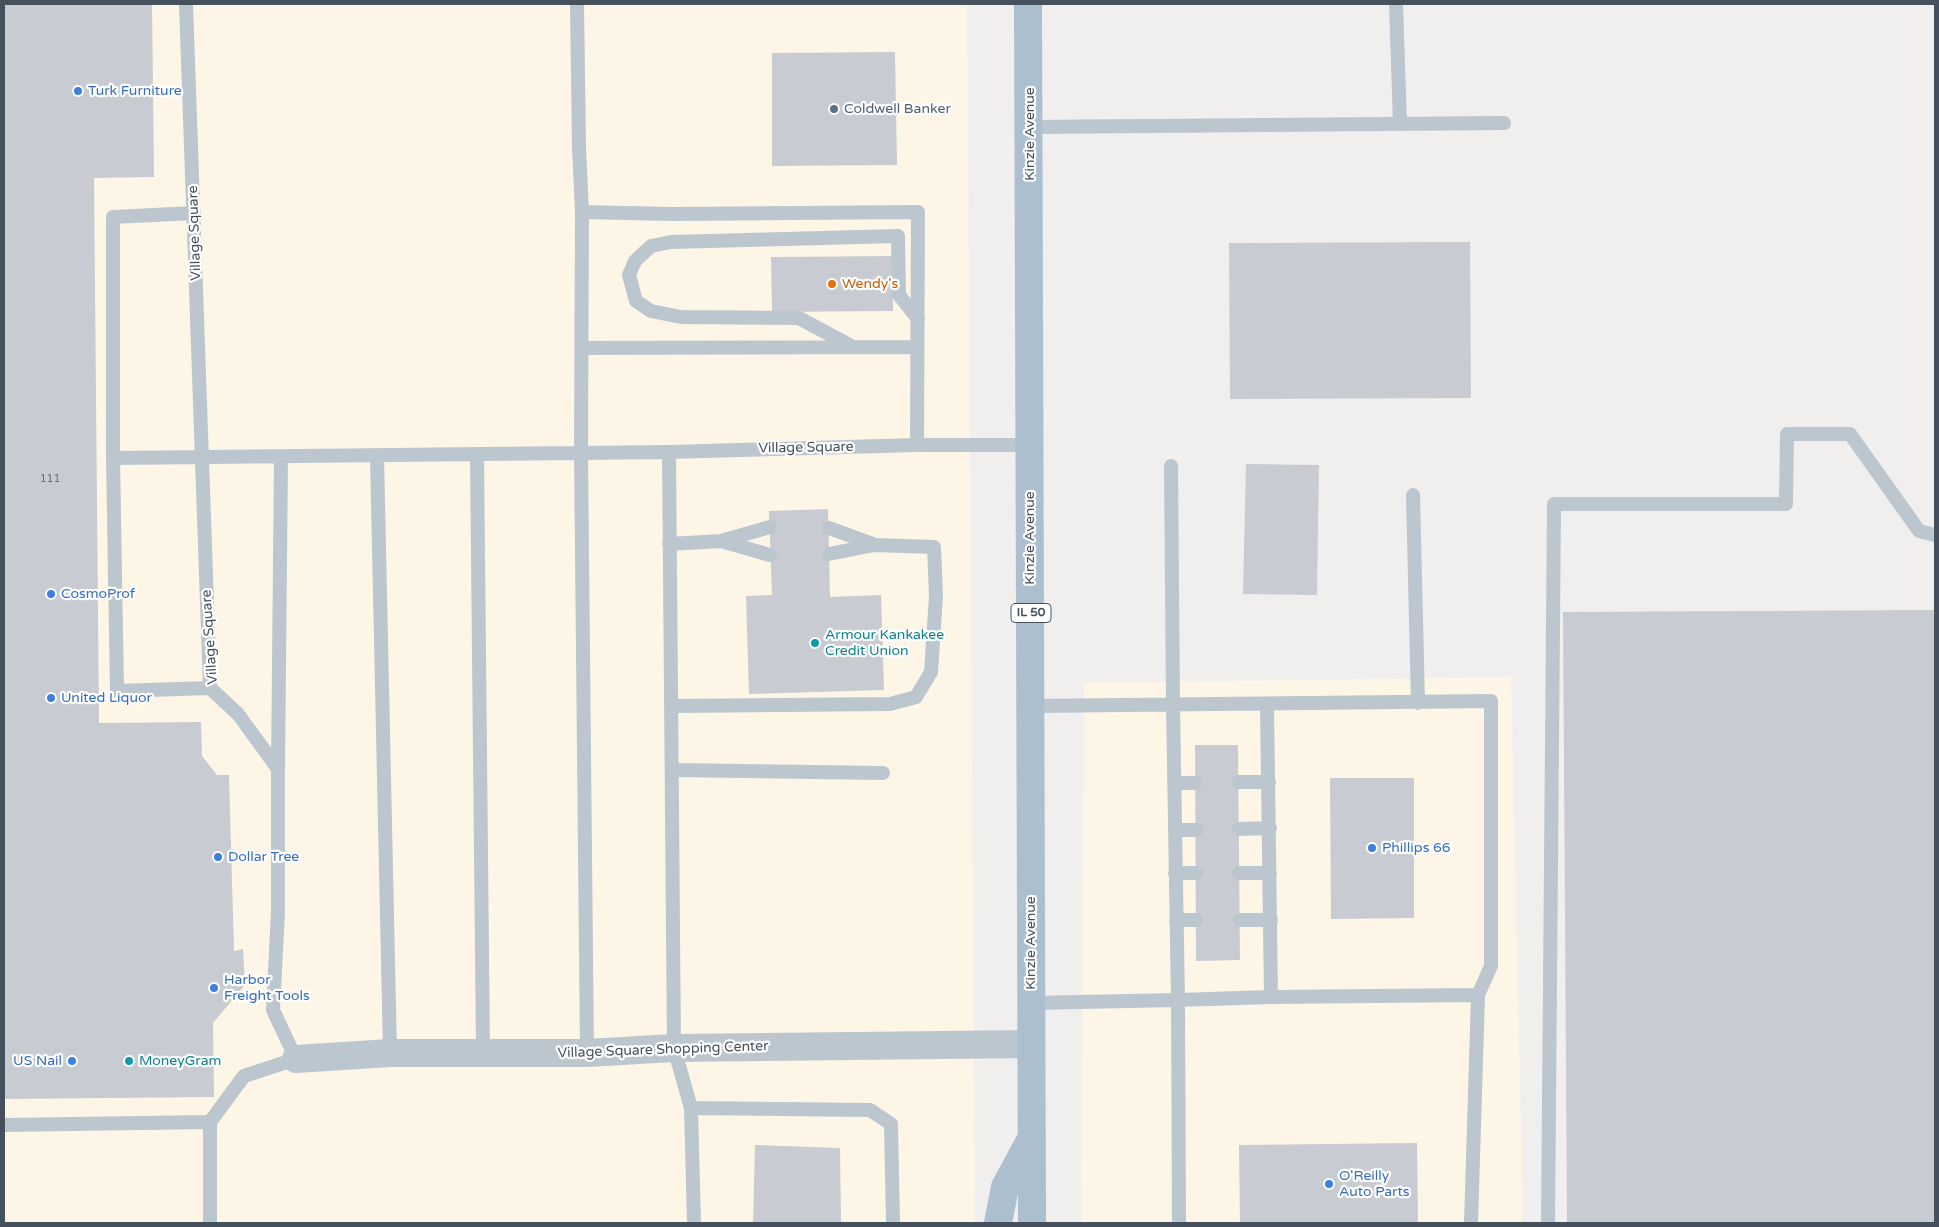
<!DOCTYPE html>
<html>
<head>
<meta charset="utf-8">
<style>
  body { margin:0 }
  #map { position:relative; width:1939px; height:1227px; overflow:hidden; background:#f1eeee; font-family:"Varela Round",sans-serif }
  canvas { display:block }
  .frame { position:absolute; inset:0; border:5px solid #45525d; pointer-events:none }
</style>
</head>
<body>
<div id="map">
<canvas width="1939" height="1227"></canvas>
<div class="frame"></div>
</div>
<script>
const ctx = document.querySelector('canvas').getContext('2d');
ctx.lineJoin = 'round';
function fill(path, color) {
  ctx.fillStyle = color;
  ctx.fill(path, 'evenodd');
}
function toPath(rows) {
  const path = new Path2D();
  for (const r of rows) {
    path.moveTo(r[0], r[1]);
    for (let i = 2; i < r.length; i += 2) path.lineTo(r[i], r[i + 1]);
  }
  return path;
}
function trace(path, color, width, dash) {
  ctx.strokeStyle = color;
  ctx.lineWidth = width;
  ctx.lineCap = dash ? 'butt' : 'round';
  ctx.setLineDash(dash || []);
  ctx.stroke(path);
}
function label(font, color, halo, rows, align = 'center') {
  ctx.font = font + ' "Varela Round",sans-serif';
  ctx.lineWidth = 4.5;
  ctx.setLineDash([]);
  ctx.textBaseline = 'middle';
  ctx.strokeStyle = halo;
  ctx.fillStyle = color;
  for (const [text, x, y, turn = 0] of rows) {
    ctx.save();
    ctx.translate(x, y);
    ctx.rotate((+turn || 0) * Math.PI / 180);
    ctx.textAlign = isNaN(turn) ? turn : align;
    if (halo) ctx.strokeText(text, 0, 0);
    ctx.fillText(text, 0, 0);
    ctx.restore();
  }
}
const commercial = toPath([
  [4,4,967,4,975,1223,4,1223],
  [1511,677,1523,1223,1081,1223,1084,683]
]);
const building = toPath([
  [4,4,152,4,154,177,94,178,99,723,201,722,202,756,217,775,229,775,234,951,243,949,245,985,213,1023,214,1097,4,1099],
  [895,52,897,165,772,166,772,53],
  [1470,242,1471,398,1230,399,1229,243],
  [893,256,893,311,772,312,771,257],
  [1246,464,1319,465,1317,595,1243,594],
  [828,509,830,597,881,595,884,690,749,694,746,596,772,595,769,511],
  [1935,610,1935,1223,1567,1223,1563,612],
  [1195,745,1238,745,1240,960,1196,961],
  [1330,778,1414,778,1414,918,1331,919],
  [1417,1143,1418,1223,1240,1223,1239,1145],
  [755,1145,840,1148,841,1223,753,1223]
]);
const lane = toPath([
  [186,4,210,688,238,714,278,769,278,911,273,1010,296,1059,244,1076,210,1122,210,1223],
  [577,4,579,148,582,212,581,452,587,1053],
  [1396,4,1400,124],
  [1030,127,1504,123],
  [582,212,672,214,918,212,917,445],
  [194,213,113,217,113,458,117,691,210,688],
  [853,347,799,318,681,317,651,311,636,301,629,275,635,261,651,246,671,242,898,236,899,295,918,319],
  [582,348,917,347],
  [669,452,674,1048,691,1108,694,1223],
  [477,454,483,1052],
  [377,456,390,1053],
  [113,458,669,452,917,445,1030,445],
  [1413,495,1418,703],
  [829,528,873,544],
  [721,541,770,555],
  [669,544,721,541,770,527],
  [1267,705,1271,997],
  [672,706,890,704,916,697,931,672,936,596,934,547,874,545,829,554],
  [1031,706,1491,701,1491,966,1478,995,1471,1223],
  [278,769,281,457],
  [672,770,883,773],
  [1239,782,1269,782],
  [1174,783,1195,783],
  [1239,829,1270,828],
  [1175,830,1196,830],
  [1175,873,1196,873],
  [1239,873,1270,873],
  [1176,920,1196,920],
  [1240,920,1271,920],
  [1031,1003,1178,1000,1173,705,1171,466],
  [691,1108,870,1110,891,1124,893,1223],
  [4,1125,210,1122],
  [1179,1223,1178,1000,1271,997,1478,995],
  [1548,1223,1554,504,1786,504,1787,434,1850,434,1919,531,1935,535]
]);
const street = toPath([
  [296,1059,390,1053,587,1053,674,1048,1031,1044]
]);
const primary = toPath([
  [1028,4,1032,1223],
  [998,1223,1005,1187,1031,1139]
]);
const markers = [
  [78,91,5,"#3f7fe0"],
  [834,109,5,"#5c6f8a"],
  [832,284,5,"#e8710a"],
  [51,594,5,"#3f7fe0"],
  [815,643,5,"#0f9aa8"],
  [51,698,5,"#3f7fe0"],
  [1372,848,5,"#3f7fe0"],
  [218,857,5,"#3f7fe0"],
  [214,988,5,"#3f7fe0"],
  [72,1061,5,"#3f7fe0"],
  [129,1061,5,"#0f9aa8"],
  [1329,1184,5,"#3f7fe0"]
];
const numberNames = [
  ["111",50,479]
];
const shields = [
  [1031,613,40]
];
const shieldNames = [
  ["IL 50",1031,613]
];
const shopNames = [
  ["Turk Furniture",88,91],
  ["CosmoProf",61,594],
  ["United Liquor",61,698],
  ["Phillips 66",1382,848],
  ["Dollar Tree",228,857],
  ["Harbor",224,980],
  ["Freight Tools",224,996],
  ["US Nail",62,1061,"right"],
  ["O'Reilly",1339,1176],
  ["Auto Parts",1339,1192]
];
const serviceNames = [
  ["Coldwell Banker",844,109]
];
const streetNames = [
  ["Kinzie Avenue",1030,134,-90],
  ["Village Square",195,233,-92],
  ["Village Square",806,448,-1],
  ["Kinzie Avenue",1030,538,-90],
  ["Village Square",210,637,-94],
  ["Kinzie Avenue",1031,943,-90],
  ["Village Square Shopping Center",663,1050,-2]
];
const foodNames = [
  ["Wendy's",842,284]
];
const cultureNames = [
  ["Armour Kankakee",825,635],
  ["Credit Union",825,651],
  ["MoneyGram",139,1061]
];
fill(commercial, '#fdf6e6');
fill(building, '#c8cbd1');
trace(lane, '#bbc6ce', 14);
trace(street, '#bbc6ce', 28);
trace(primary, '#acbfcf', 28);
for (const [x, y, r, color] of markers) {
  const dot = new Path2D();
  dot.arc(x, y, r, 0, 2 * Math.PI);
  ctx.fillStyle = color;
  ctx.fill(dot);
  trace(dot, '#fff', 2);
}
label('11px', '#66707a', null, numberNames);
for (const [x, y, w] of shields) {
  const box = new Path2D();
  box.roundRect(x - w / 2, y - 9.5, w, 19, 4);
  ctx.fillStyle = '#fff';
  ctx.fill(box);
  trace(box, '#45525d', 1);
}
label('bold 12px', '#45525d', null, shieldNames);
label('14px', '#366cbe', '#fff', shopNames, 'left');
label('14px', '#4e5e75', '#fff', serviceNames, 'left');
label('14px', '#45525d', '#fff', streetNames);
label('14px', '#c56008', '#fff', foodNames, 'left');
label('14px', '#0d838f', '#fff', cultureNames, 'left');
</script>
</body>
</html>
